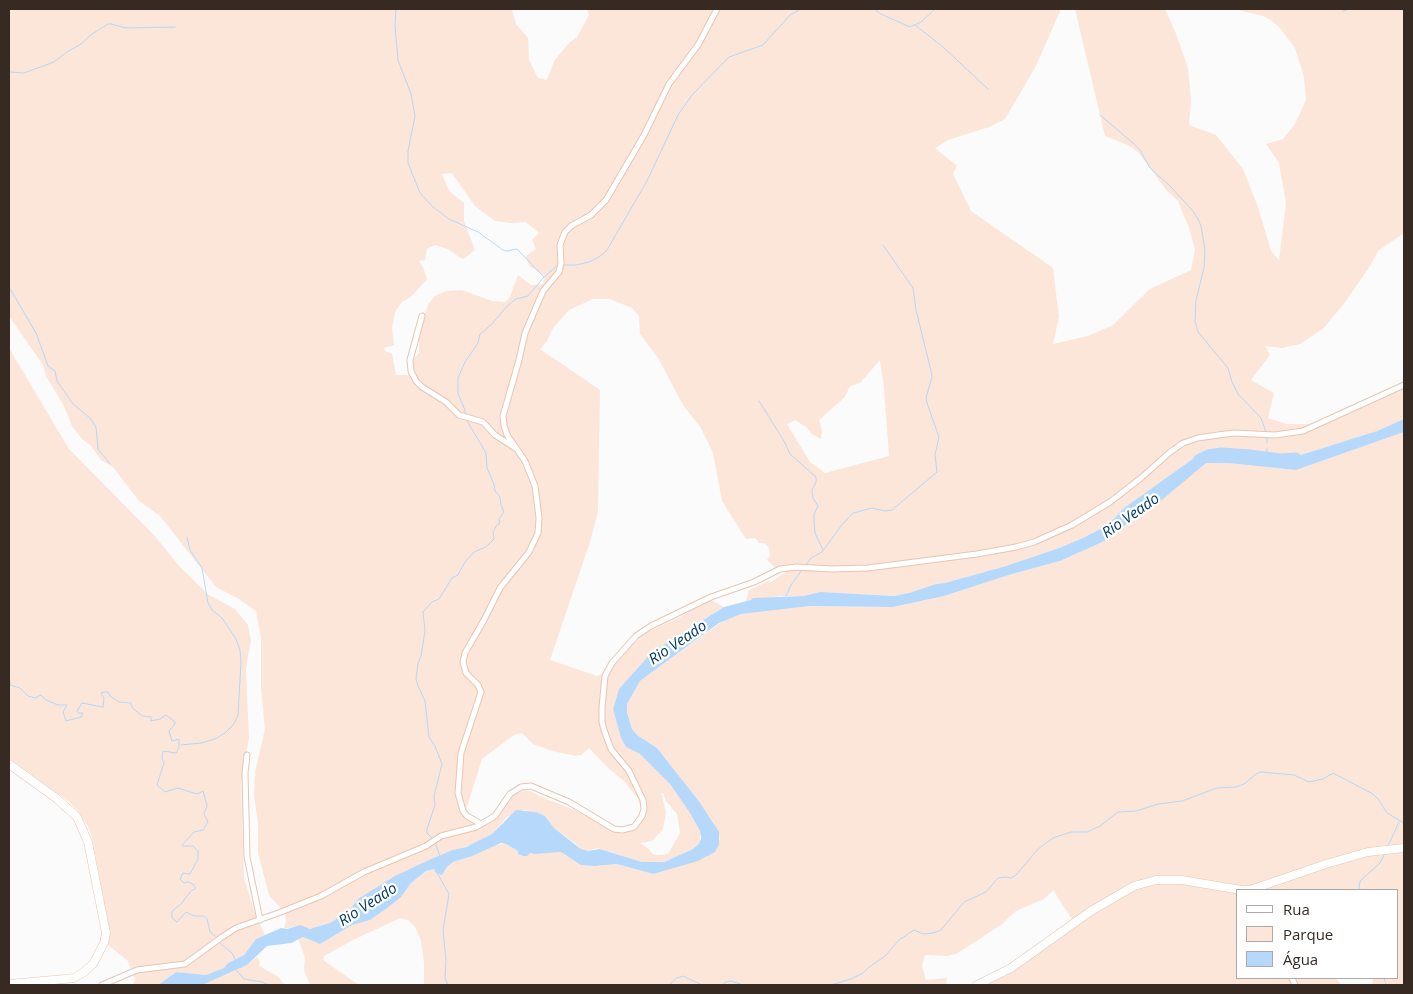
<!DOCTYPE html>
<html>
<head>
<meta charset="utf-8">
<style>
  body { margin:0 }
  #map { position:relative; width:1413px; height:994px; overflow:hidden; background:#fbfbfb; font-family:"Open Sans",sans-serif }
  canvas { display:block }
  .frame { position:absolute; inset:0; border:10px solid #362a22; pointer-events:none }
  .legend { position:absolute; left:1236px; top:889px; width:162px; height:90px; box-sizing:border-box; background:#fff; border:1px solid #afaaa7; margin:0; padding:6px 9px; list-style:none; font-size:15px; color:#362a22 }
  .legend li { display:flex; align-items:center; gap:10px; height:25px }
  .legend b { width:25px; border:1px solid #afaaa7 }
</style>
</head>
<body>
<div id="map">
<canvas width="1413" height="994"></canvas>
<div class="frame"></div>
<ul class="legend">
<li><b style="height:6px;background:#fff"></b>Rua</li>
<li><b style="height:14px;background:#fce6d9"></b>Parque</li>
<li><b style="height:14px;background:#b5d8fb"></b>Água</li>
</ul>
</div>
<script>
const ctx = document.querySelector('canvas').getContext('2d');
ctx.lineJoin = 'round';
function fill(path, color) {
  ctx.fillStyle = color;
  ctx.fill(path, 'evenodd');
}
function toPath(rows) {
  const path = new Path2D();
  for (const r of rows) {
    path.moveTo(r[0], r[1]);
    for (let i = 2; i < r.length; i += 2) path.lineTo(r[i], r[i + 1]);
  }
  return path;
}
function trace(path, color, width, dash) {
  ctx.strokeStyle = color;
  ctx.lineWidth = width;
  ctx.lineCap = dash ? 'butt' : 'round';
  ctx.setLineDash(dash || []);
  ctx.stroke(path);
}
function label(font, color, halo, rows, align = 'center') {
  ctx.font = font + ' "Open Sans",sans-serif';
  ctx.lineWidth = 4.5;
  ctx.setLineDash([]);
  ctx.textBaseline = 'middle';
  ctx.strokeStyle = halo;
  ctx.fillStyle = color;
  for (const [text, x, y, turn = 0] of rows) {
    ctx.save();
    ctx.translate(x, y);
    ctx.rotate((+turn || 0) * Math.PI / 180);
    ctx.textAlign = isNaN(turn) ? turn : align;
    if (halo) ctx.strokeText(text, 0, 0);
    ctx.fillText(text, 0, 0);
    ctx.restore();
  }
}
const green = toPath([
  [9,9,512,9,516,24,528,38,529,60,538,78,547,80,554,61,568,44,577,37,589,15,587,9,1061,9,1036,66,1005,119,989,127,948,140,935,148,957,166,953,174,971,211,1053,268,1059,317,1053,344,1088,336,1113,325,1150,289,1191,270,1195,250,1189,228,1178,201,1167,191,1138,152,1128,145,1105,136,1075,9,1165,9,1175,31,1188,68,1191,99,1189,125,1216,135,1243,169,1258,207,1271,251,1279,260,1286,203,1279,163,1266,144,1283,139,1295,124,1306,100,1304,77,1295,48,1280,28,1271,20,1263,16,1234,9,1404,9,1404,233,1378,251,1370,266,1346,301,1323,329,1300,344,1282,348,1265,346,1270,355,1251,380,1274,393,1268,418,1287,424,1308,424,1340,417,1404,385,1404,419,1377,431,1291,458,1274,459,1213,454,1194,458,1124,508,1108,525,1085,537,1062,547,1006,566,945,583,936,584,909,593,894,596,820,592,804,596,780,596,746,601,748,595,748,591,768,581,771,582,786,572,775,568,767,560,770,555,769,548,764,543,759,543,755,538,746,539,722,501,713,453,701,428,683,405,658,358,640,334,639,316,632,308,610,299,593,299,569,310,553,328,547,341,540,349,600,390,598,512,590,542,550,660,597,676,608,673,627,649,648,632,680,617,709,599,724,607,651,653,619,689,613,709,621,738,626,747,640,754,670,784,690,813,700,831,700,844,693,849,664,862,642,862,598,848,588,851,581,849,575,843,554,828,545,816,536,812,524,810,507,817,492,834,475,843,431,859,358,899,350,911,330,923,310,930,300,925,284,929,286,920,285,913,269,895,258,853,258,823,254,796,255,772,265,729,261,688,261,639,256,611,239,599,216,587,160,516,139,501,113,467,101,460,91,446,82,439,72,426,64,406,46,376,43,365,9,316],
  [452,173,475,206,495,221,511,223,526,222,539,233,532,240,536,249,526,256,529,266,545,276,543,284,531,285,518,275,510,297,505,302,492,301,462,290,446,291,435,296,429,303,419,329,419,353,411,362,408,375,396,375,392,354,385,351,384,348,394,345,392,328,395,312,402,302,411,297,427,279,423,267,419,261,425,260,427,249,435,245,448,249,459,257,464,259,475,250,464,221,464,203,449,191,442,174],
  [880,360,884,388,889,456,825,473,810,462,787,424,795,420,806,427,812,434,821,439,822,431,819,420,845,397,850,386,860,383],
  [522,733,533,744,552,751,576,756,581,755,589,748,606,766,625,782,638,799,642,813,638,823,620,830,608,827,577,811,544,798,530,791,523,791,508,797,496,814,478,823,464,816,482,759,514,735],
  [661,793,663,793,666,801,677,814,680,833,668,854,657,855,652,854,650,850,640,843,652,841,663,829,666,812],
  [9,348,69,449,154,535,179,566,209,595,235,609,248,625,251,640,246,669,249,738,241,782,244,878,256,916,265,935,256,939,244,955,228,963,224,968,213,973,206,975,176,972,158,985,133,985,135,980,128,961,108,945,110,934,92,837,87,825,77,810,68,801,9,758],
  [1404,432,1404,985,1372,985,1373,978,1397,978,1397,890,1237,890,1237,978,1336,978,1341,985,977,985,1008,969,1073,921,1053,890,1044,899,1016,911,1001,925,956,954,947,956,925,955,922,966,926,980,947,978,946,985,424,985,424,963,421,941,415,927,408,920,400,918,353,940,324,956,323,960,359,985,310,985,304,970,305,957,298,939,303,937,320,944,352,925,370,920,386,909,401,897,411,883,426,871,434,869,442,875,447,867,453,862,471,856,495,845,506,844,518,851,530,853,562,852,566,856,595,866,617,864,653,874,715,852,720,838,698,800,657,748,637,735,632,729,627,712,627,704,640,681,726,619,741,614,810,606,893,607,944,596,1012,574,1060,561,1109,539,1206,463,1228,463,1296,470],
  [257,957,260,962,259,966,279,977,284,985,202,985,247,965]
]);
const water = toPath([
  [1404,419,1404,432,1296,470,1228,463,1206,463,1157,504,1128,523,1109,539,1060,561,1012,574,944,596,893,607,810,606,741,614,719,623,640,681,627,704,627,712,632,729,637,735,657,748,698,800,719,832,719,845,715,852,698,861,653,874,617,864,595,866,581,865,561,852,535,854,530,853,527,856,523,856,518,854,518,851,506,844,501,843,472,856,453,862,447,867,442,875,436,873,434,869,426,871,411,883,401,897,386,909,370,920,352,925,320,944,303,937,291,943,267,946,247,965,202,985,158,985,176,972,206,975,224,968,228,963,244,955,256,939,281,928,287,929,300,925,310,929,330,923,349,911,358,899,395,876,431,859,453,850,466,847,492,834,516,810,536,812,545,816,554,828,581,849,588,851,600,849,642,862,664,862,693,849,699,844,701,838,700,831,690,813,670,784,640,754,626,747,621,738,613,709,619,689,651,653,724,607,751,600,753,598,804,596,820,592,894,596,909,593,936,584,945,583,1006,566,1062,547,1085,537,1108,525,1124,508,1194,458,1213,454,1274,459,1291,458,1377,431]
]);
const stream = toPath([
  [396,9,395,26,398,60,411,94,415,116,408,151,408,163,420,193,433,207,449,219,478,232,503,250,507,251,517,249,544,277],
  [874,9,881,14,910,27,921,22,935,9],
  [1391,9,1404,10],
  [1343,11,1350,9],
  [915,25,943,47,988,89],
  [9,72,24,73,54,62,67,52,81,44,92,34,108,24,111,24,126,28,175,27],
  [1100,115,1133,143,1140,150,1150,168,1171,187,1192,210,1198,219,1201,226,1205,250,1204,268,1196,300,1195,321,1198,332,1228,368,1232,382,1238,394,1261,418,1266,432],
  [564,265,576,265,589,262,599,257,607,250,647,181,678,115,692,95,729,57,763,45,790,15,801,9],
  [9,287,36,333,48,366,55,371,57,381,73,404,90,418,96,427,98,449,110,464],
  [759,401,784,441,790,454,816,477,816,482,812,490,813,498,818,506,814,514,814,523,815,533,823,550],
  [465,415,465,410,458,394,458,378,465,362,478,343,480,334,492,324,507,306,516,299,528,296,544,277,557,266],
  [1267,436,1267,443],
  [1266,456,1267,449],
  [806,565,811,558,822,552,841,526,853,513,872,508,885,511,892,510,937,472,935,455,939,437,927,403,926,398,932,377,931,371,916,310,913,288,883,245],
  [786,596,791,585,802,570],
  [9,667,10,685,20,688,28,696,35,698,41,695,46,700,58,705,67,705,63,712,66,721,81,717,83,713,78,713,77,711,82,703,103,707,104,698,101,693,105,692,108,692,110,696,119,702,131,703,132,707,137,712,143,716,151,717,151,721,160,719,166,715,175,722,175,724,169,731,172,741,179,739,179,748,176,753,163,751,162,758,164,763,157,785,165,792,178,788,197,794,203,791,207,806,204,814,208,822,203,830,194,832,182,845,183,846,193,846,198,851,198,859,190,874,183,873,180,879,184,883,188,882,193,884,196,888,191,891,181,904,172,911,172,918,177,922,186,912,194,916,204,916,207,919,210,932,215,936],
  [181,745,201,743,215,739,225,733,234,724,238,715,241,662,240,650,236,639,222,618,212,610,208,603,202,568,190,550,187,537],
  [433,839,427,833,427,829,435,805,434,796,442,764,435,746,429,737,425,701,418,686,416,679,418,663,421,656,425,631,423,612,432,602,439,599,452,578,458,575,465,562,474,552,486,547,494,539,493,532,496,526,500,523,499,519,504,512,501,505,500,497,495,491,494,484,487,468,486,453,466,419],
  [436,845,440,856],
  [1387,848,1399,822],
  [435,869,449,894,443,930,446,961,445,978,448,985],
  [1359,890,1360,881,1380,863,1384,855],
  [220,943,232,953,236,961],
  [235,969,244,979,262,982,269,985],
  [1384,978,1386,985],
  [669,985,677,978,683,976,702,985],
  [722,985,726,982,731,981,743,985],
  [831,985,851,979,863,973,868,968,885,956,899,940,914,930,923,934,933,933,941,930,964,902,986,892,998,878,1005,877,1011,878,1016,875,1038,849,1053,838,1071,832,1087,832,1100,826,1118,812,1136,811,1158,804,1182,801,1217,788,1236,787,1244,784,1256,774,1261,772,1294,775,1309,782,1323,779,1333,773,1373,794,1378,799,1387,813,1404,823]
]);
const river = toPath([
  [1198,459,1208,454,1221,452,1250,454,1280,458,1296,457]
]);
const street = toPath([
  [422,316,410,360,411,371,416,381,422,387,446,402,459,415,483,422,495,435,515,448],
  [247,755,245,773,247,857,260,920],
  [481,824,467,816,463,811,458,793,461,753,481,692,478,685,466,673,463,662,465,653,484,620,500,588,529,552,538,533,539,518,535,486,525,461,507,435,504,425,503,416,519,360,525,333,543,291,559,272,561,263,560,245,565,232,571,226,591,215,606,200,644,135,669,84,698,45,717,9],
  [1292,978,1295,985],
  [102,985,137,970,185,964,222,937,236,928,281,912,321,896,364,872,426,846,441,836,476,827,495,816,510,794,521,787,531,786,569,802,614,829,622,830,634,827,642,816,644,809,643,800,629,771,611,749,604,730,602,722,602,707,605,676,612,663,636,636,651,626,711,597,754,582,780,569,796,567,832,569,868,568,977,554,1016,547,1034,542,1072,525,1110,502,1141,478,1169,453,1183,443,1198,438,1218,435,1234,433,1275,435,1303,431,1404,385]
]);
const secondary = toPath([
  [9,764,56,798,77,817,88,842,106,933,104,943,93,964,84,972,74,978,65,979,9,984],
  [1245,890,1250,890,1326,864,1368,852,1404,848],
  [977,985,1011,968,1091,911,1134,886,1156,880,1182,880,1241,890]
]);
const waterNames = [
  ["Rio Veado",1131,516,-35],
  ["Rio Veado",678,643,-34],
  ["Rio Veado",368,905,-33]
];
fill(green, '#fce6d9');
fill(water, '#b5d8fb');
trace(stream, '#b5d8fb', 1);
trace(river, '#b5d8fb', 9);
trace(street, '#e5c6b3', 7);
trace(secondary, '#e5c6b3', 9);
trace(street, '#fff', 5);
trace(secondary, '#fff', 8);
label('italic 15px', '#023a65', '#fff', waterNames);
</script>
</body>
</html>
